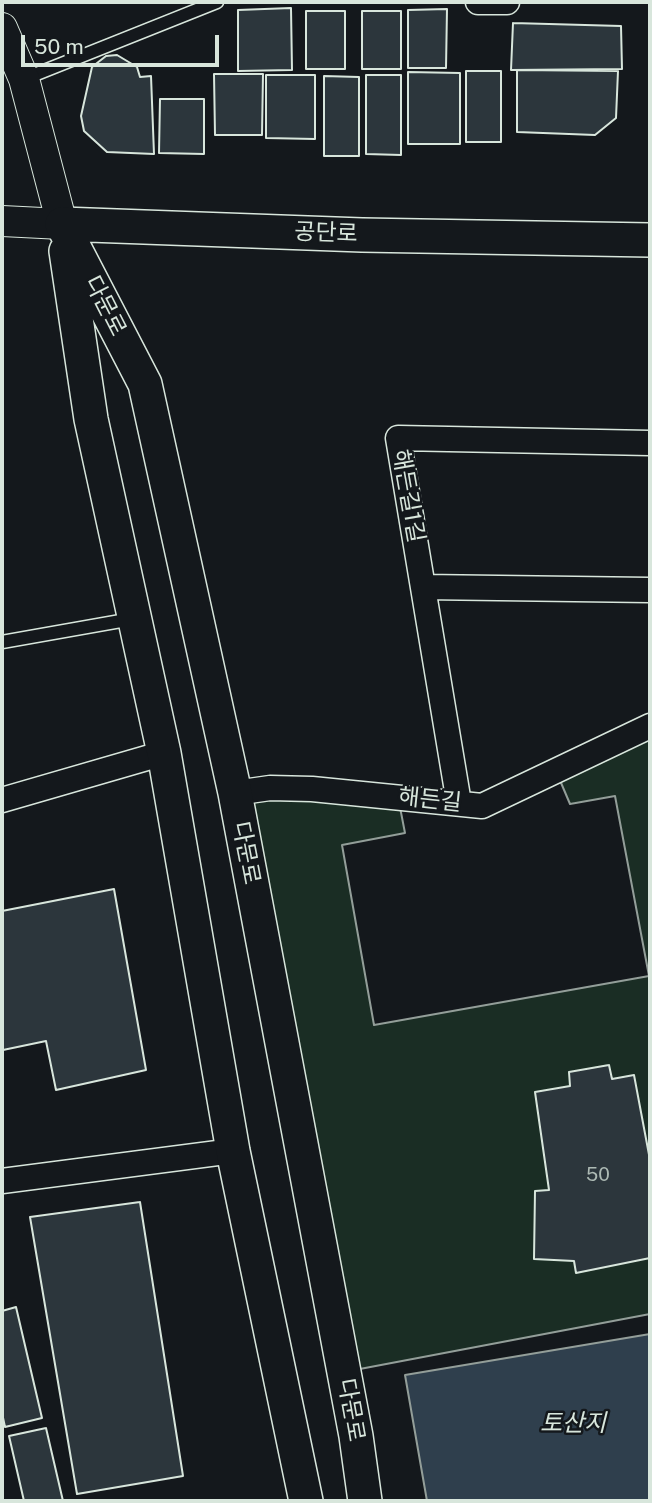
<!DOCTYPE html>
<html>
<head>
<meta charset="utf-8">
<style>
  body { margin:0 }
  #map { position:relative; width:652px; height:1503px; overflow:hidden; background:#14181c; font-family:"Public Sans",sans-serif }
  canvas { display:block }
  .frame { position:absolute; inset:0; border:4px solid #d8e6dc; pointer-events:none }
  .scale { position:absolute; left:21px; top:35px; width:198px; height:32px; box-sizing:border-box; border:4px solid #d8e6dc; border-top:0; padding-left:9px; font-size:21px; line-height:24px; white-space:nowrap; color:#d8e6dc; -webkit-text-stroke:5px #14181c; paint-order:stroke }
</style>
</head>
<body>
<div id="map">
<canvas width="652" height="1503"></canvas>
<div class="frame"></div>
<div class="scale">50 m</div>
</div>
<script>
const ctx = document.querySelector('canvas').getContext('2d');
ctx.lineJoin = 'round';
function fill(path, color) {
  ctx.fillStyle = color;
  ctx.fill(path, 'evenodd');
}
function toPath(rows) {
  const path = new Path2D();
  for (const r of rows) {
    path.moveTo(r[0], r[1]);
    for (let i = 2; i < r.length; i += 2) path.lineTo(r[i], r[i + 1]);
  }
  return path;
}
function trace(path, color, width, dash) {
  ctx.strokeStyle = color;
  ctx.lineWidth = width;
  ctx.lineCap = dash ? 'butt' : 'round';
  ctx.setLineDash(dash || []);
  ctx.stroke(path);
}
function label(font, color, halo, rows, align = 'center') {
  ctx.font = font + ' "Public Sans","Noto Sans KR",sans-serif';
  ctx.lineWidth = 5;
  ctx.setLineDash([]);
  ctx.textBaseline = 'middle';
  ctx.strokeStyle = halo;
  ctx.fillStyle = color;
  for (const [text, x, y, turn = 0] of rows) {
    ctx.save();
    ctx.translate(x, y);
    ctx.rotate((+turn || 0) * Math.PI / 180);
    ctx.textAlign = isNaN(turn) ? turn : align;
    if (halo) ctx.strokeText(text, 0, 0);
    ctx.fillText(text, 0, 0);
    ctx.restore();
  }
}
const green = toPath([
  [650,726,650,1314,344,1372,235,793,398,797,405,833,342,845,374,1025,649,976,615,796,570,804,556,771,650,726]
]);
const water = toPath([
  [650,1334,650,1501,427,1501,405,1375,650,1334]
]);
const building = toPath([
  [291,8,292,70,238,71,238,10,291,8],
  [447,9,446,68,408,68,408,10,447,9],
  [306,11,345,11,345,69,306,69,306,11],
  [362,11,401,11,401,69,362,69,362,11],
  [513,23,621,26,622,69,511,70,513,23],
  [117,55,137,67,140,77,151,76,154,154,107,152,84,131,81,116,92,67,106,56,117,55],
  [517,70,618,71,616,118,595,135,517,132,517,70],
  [466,71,501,71,501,142,466,142,466,71],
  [408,72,460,73,460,144,408,144,408,72],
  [214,74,263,74,262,135,215,135,214,74],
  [266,75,315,75,315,139,266,138,266,75],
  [366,75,401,75,401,155,366,154,366,75],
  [324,76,359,77,359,156,324,156,324,76],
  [160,99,204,99,204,154,159,153,160,99],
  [114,889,146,1070,56,1090,46,1041,3,1050,2,911,114,889],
  [609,1065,612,1079,634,1075,650,1160,650,1258,576,1273,574,1261,534,1259,535,1191,549,1190,535,1092,570,1086,569,1072,609,1065],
  [140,1202,183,1476,77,1494,30,1217,140,1202],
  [16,1307,42,1418,5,1427,2,1413,2,1311,16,1307],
  [46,1428,63,1501,24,1501,9,1436,46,1428]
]);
const service = toPath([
  [24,79,217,2],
  [2,642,132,619]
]);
const minor = toPath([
  [478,2,507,2],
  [423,587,650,590],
  [235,793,270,788,312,789,482,806,650,726],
  [2,800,164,753],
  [459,803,398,438,650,443],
  [2,1181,233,1151]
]);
const tertiary = toPath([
  [2,28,24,79,62,224,2,221]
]);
const secondary = toPath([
  [62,224,145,384,235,793,356,1436,365,1501],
  [62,224,362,235,650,240],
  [66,251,91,419,164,753,233,1151,306,1501]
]);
const numberNames = [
  ["50",598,1175]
];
const streetNames = [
  ["공단로",326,233,2],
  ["다문로",105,306,63],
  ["해든길1길",408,496,80],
  ["해든길",430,800,6],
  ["다문로",246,853,79],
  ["다문로",351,1410,80]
];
const waterNames = [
  ["토산지",573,1424]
];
fill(green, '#1a2d24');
trace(green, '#939e99', 2);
fill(water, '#2f3f4d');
trace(water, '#939e99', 2);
fill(building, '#2c363c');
trace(building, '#d8e6dc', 2);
trace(service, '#d8e6dc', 15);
trace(minor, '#d8e6dc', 27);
trace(tertiary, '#d8e6dc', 32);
trace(secondary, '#d8e6dc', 36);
trace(service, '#14181c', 12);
trace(minor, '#14181c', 24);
trace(tertiary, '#14181c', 30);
trace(secondary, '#14181c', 33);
label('19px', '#adbab4', null, numberNames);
label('23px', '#d8e6dc', '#14181c', streetNames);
label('italic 24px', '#d8e6dc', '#14181c', waterNames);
</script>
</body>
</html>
